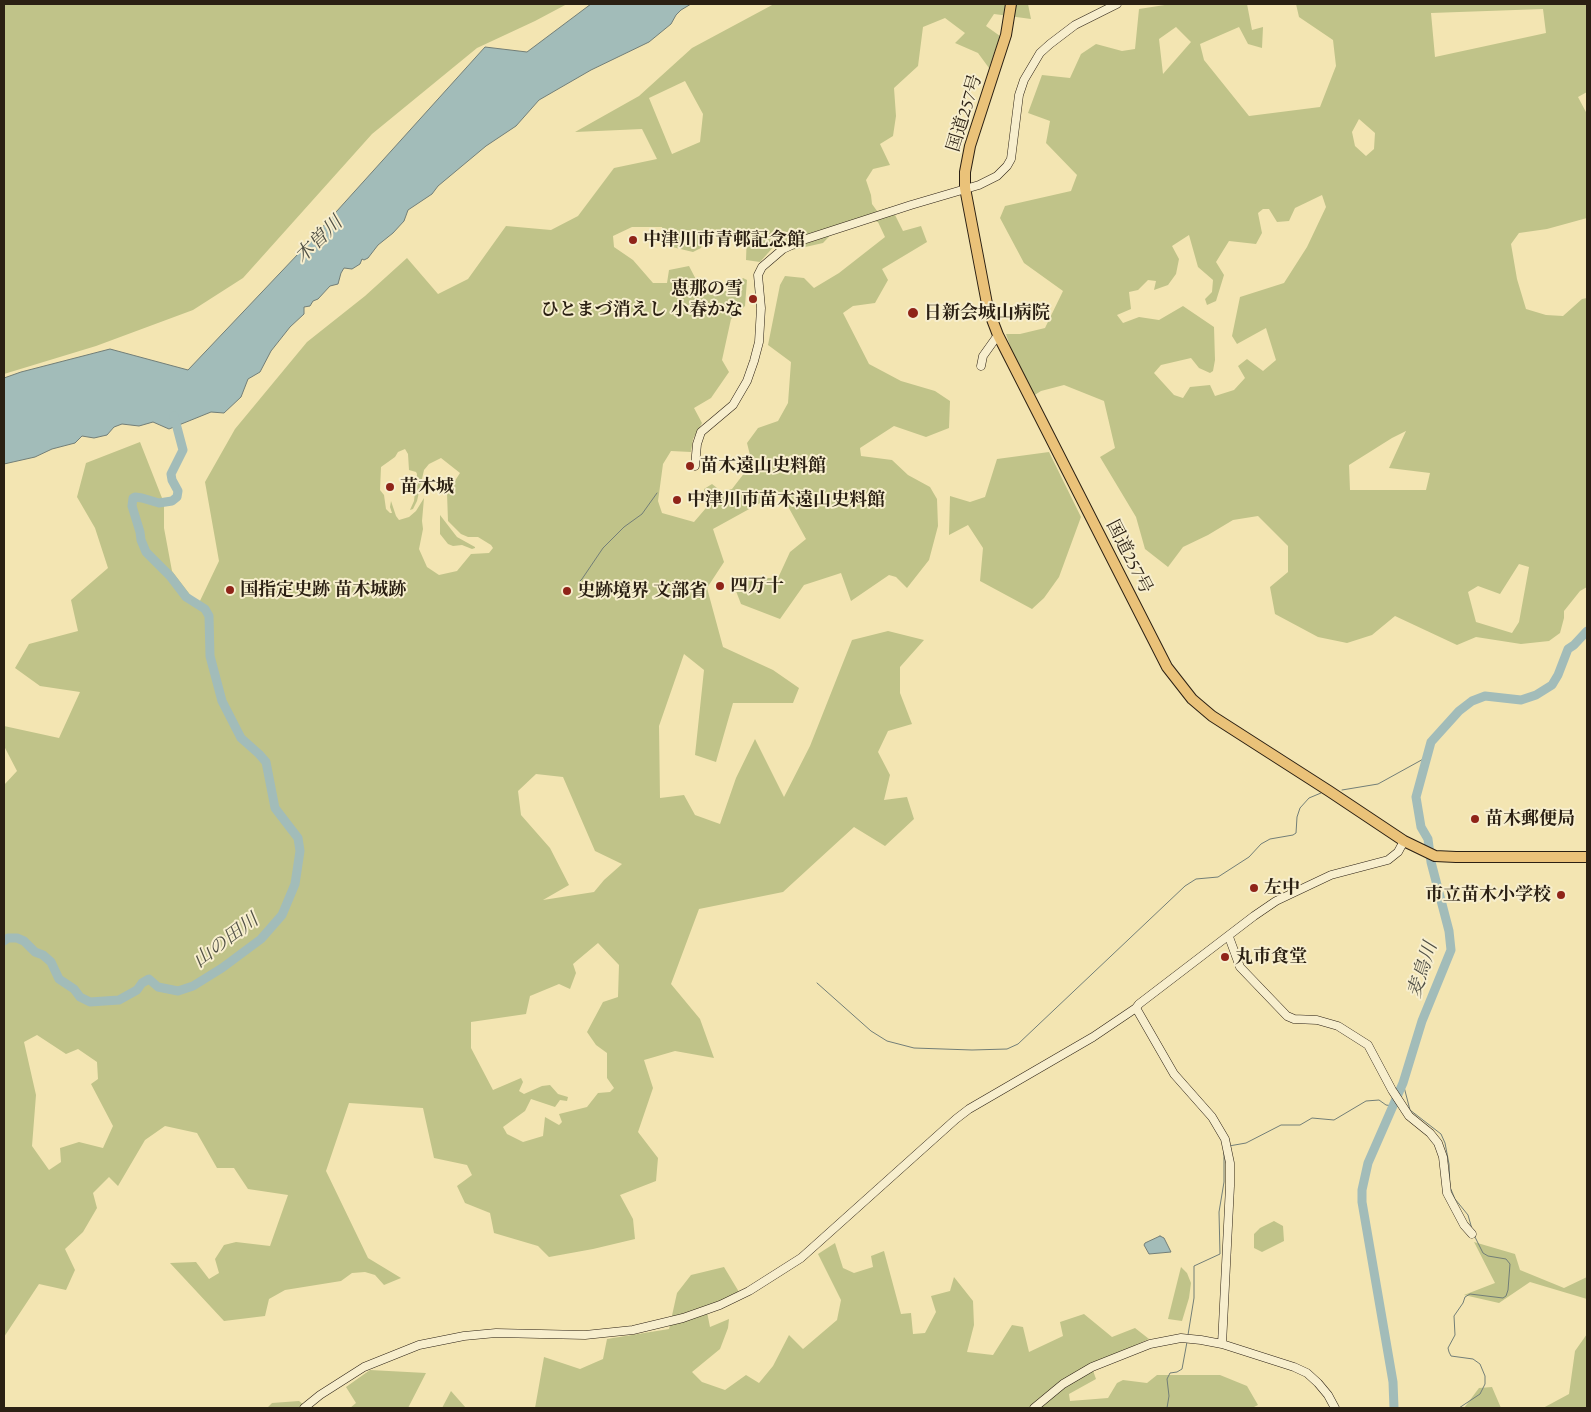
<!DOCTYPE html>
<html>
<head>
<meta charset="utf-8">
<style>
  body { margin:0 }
  #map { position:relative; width:1591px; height:1412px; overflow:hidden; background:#f3e5b2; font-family:"EB Garamond",serif }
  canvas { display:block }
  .frame { position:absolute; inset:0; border:5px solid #2b2013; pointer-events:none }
</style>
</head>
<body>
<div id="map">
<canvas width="1591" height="1412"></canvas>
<div class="frame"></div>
</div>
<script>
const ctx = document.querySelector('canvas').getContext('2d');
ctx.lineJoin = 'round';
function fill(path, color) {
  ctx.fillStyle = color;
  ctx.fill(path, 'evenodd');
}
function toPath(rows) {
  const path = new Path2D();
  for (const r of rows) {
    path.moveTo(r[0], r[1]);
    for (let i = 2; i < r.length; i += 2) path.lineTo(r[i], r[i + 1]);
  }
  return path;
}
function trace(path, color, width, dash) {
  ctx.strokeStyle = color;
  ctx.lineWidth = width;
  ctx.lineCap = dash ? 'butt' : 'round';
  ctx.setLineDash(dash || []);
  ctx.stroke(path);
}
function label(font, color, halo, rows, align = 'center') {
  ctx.font = font + ' "EB Garamond","Noto Serif JP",serif';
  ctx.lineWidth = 4;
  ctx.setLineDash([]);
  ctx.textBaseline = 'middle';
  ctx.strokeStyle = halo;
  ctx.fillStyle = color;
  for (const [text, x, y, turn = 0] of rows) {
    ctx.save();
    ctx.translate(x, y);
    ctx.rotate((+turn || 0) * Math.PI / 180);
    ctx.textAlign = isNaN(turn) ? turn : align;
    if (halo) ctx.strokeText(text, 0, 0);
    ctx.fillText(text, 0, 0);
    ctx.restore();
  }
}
const green = toPath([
  [4,4,567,4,535,21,477,48,372,134,243,278,193,310,96,346,4,374],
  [774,4,1028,4,1031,19,994,14,986,26,1000,36,989,68,978,53,955,43,965,33,945,18,923,27,918,66,894,88,896,116,893,136,880,144,890,165,873,169,866,180,871,195,872,204,877,211,891,207,903,231,921,226,927,242,882,269,888,280,875,303,853,306,843,313,869,364,901,381,935,391,950,401,949,428,926,437,894,426,860,448,861,456,892,460,908,475,930,487,937,499,938,526,929,560,907,588,896,577,889,575,851,601,841,573,804,585,780,619,741,604,731,578,778,578,790,552,806,539,780,492,713,529,724,562,707,588,723,647,773,670,799,688,793,703,733,703,716,762,695,755,704,670,684,654,659,726,660,798,684,795,695,815,720,824,736,778,755,739,784,797,810,746,852,640,888,631,924,640,900,667,900,693,912,724,888,731,878,752,890,775,884,800,907,797,914,819,885,846,854,827,783,892,699,909,671,984,700,1019,714,1058,675,1051,644,1060,653,1088,638,1132,658,1158,656,1181,620,1195,633,1219,635,1239,593,1249,549,1257,538,1246,494,1233,490,1213,465,1203,457,1186,472,1175,467,1165,434,1158,423,1108,349,1103,326,1171,368,1258,401,1278,384,1285,375,1275,365,1272,352,1273,341,1281,285,1290,269,1299,265,1316,224,1321,170,1263,196,1262,209,1279,219,1273,215,1259,224,1245,236,1242,270,1246,288,1195,248,1189,234,1168,217,1168,197,1133,165,1126,145,1140,118,1186,109,1177,93,1193,97,1208,83,1232,65,1249,75,1270,66,1290,39,1284,4,1337,4,785,17,771,4,746,4,726,59,738,80,692,40,686,15,668,29,644,78,631,71,600,108,568,95,528,77,497,86,463,140,442,164,503,164,528,172,571,198,605,219,561,205,482,235,429,307,342,365,296,407,258,438,294,468,279,506,226,551,230,578,216,614,168,657,159,642,129,575,132,639,96,692,48],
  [685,81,703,114,700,142,672,154,649,98],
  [862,218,878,222,885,237,839,273,814,288,804,278,785,276,780,285,768,345,791,362,788,403,778,421,758,428,747,443,752,463,732,489,722,492,712,484,704,489,706,508,694,522,662,513,658,501,663,464,671,451,691,452,693,439,702,423,694,408,711,398,729,372,722,360,731,319,745,306,747,280,743,278,730,291,702,291,689,266,669,270,667,283,653,283,633,260,614,247,613,236,632,227,662,227,665,237,672,247,693,252,701,248,707,229,747,232,746,260,760,262,776,244,786,243,792,250,823,243,839,226],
  [405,449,408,454,409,470,416,472,417,474,414,501,410,510,413,509,417,501,424,470,429,464,441,458,460,473,447,493,448,521,461,534,468,537,478,537,491,545,493,548,489,553,471,554,457,571,439,575,427,567,419,549,423,529,422,521,424,498,416,511,409,517,399,520,396,516,391,501,390,507,392,513,390,513,386,509,384,495,380,490,381,467,395,457,398,452],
  [536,774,563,777,595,851,622,864,604,880,594,892,543,900,569,885,550,848,521,815,518,791],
  [598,943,619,965,618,997,603,1002,587,1032,596,1045,607,1053,607,1078,614,1088,610,1092,598,1093,587,1107,559,1114,562,1122,559,1125,545,1117,543,1136,523,1142,507,1134,503,1127,525,1111,531,1099,555,1107,560,1100,567,1101,568,1097,558,1094,550,1085,542,1086,524,1094,519,1091,523,1082,521,1078,493,1090,471,1048,471,1022,526,1014,530,996,559,984,570,989,576,973,573,964],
  [37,1035,66,1054,78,1049,97,1062,98,1079,91,1084,113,1126,103,1148,79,1142,60,1148,61,1162,49,1170,32,1146,36,1095,24,1042],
  [1171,4,1247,4,1252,30,1263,27,1262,48,1248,44,1239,27,1200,44,1204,60,1249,116,1320,107,1336,66,1333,40,1299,17,1296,4,1587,4,1587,92,1578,97,1587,114,1587,218,1547,229,1519,233,1511,244,1517,279,1526,309,1546,315,1563,316,1582,299,1587,298,1587,587,1580,591,1564,611,1564,618,1560,633,1549,641,1521,644,1476,637,1457,645,1395,616,1372,635,1347,643,1318,637,1275,614,1270,587,1288,572,1288,546,1258,516,1233,520,1208,535,1183,547,1168,567,1145,549,1136,517,1100,457,1115,448,1104,401,1064,385,1041,391,1033,396,1016,364,1006,334,1020,334,1045,328,1063,291,1024,263,1000,218,1005,206,1071,191,1077,175,1046,143,1050,121,1028,113,1042,75,1070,78,1081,54,1096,44,1122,51,1135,49,1139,9],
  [1543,9,1546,33,1435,57,1431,13],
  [1176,27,1191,42,1163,74,1159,39],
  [1359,119,1375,133,1374,149,1366,156,1355,146,1352,132],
  [1322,195,1326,207,1307,247,1284,283,1240,297,1232,336,1237,344,1266,328,1276,360,1263,371,1247,359,1238,366,1245,378,1234,390,1215,396,1210,385,1190,387,1183,398,1174,395,1154,373,1161,365,1191,358,1199,368,1210,373,1213,371,1215,360,1214,327,1183,306,1159,320,1139,317,1123,323,1117,315,1131,309,1129,292,1138,290,1148,280,1156,281,1154,290,1168,285,1176,274,1179,259,1172,246,1189,235,1198,267,1213,280,1212,292,1205,299,1207,305,1216,301,1224,275,1216,262,1229,241,1256,244,1262,233,1258,213,1263,209,1269,209,1277,222,1289,221,1295,208],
  [1406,431,1389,468,1430,473,1426,490,1350,490,1349,465,1392,438],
  [1519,564,1529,567,1519,622,1512,633,1476,622,1468,592,1478,586,1500,594],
  [1049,452,1081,517,1059,577,1044,598,1032,609,980,581,983,548,968,525,949,535,950,496,970,502,985,497,997,459],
  [440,515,457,537,475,547,475,548,472,549,462,545,453,546,448,544,440,534],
  [1274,1221,1283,1226,1284,1241,1262,1252,1254,1248,1254,1234,1260,1228],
  [1474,1242,1515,1254,1520,1270,1564,1288,1587,1277,1587,1299,1530,1282,1499,1303,1464,1295,1495,1283],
  [835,1243,843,1268,854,1273,873,1267,871,1256,884,1251,901,1314,911,1313,913,1334,925,1333,936,1312,931,1296,950,1291,954,1277,973,1301,974,1325,967,1352,993,1355,1012,1325,1023,1327,1029,1352,1063,1336,1060,1322,1084,1314,1112,1337,1135,1328,1149,1339,1091,1365,1096,1379,1069,1394,1070,1401,1108,1398,1117,1383,1123,1380,1147,1383,1157,1375,1220,1375,1247,1386,1258,1405,1252,1408,535,1408,544,1357,580,1369,603,1359,607,1339,669,1329,677,1293,691,1275,724,1267,739,1292,706,1307,710,1327,729,1319,728,1328,720,1349,692,1372,702,1382,725,1390,746,1375,759,1383,773,1366,789,1335,803,1349,837,1320,841,1300,818,1254],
  [1181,1267,1187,1273,1191,1283,1189,1298,1182,1321,1168,1319],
  [1587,1334,1587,1408,1543,1408,1569,1394,1575,1351],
  [370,1370,426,1373,408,1408,350,1408,356,1403,346,1387],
  [1492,1387,1501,1408,1464,1408,1479,1388],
  [451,1391,466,1408,442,1408],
  [299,1401,308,1408,267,1408,272,1403]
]);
const water = toPath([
  [591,4,691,4,681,10,676,15,671,24,649,42,591,70,539,100,516,126,486,146,438,186,432,194,408,210,404,221,393,233,378,245,368,258,364,260,362,259,360,264,352,269,344,268,341,273,338,284,330,286,318,299,313,301,310,306,304,307,304,314,290,327,271,351,260,372,248,379,241,397,224,413,211,412,169,429,153,422,139,426,122,424,114,427,107,435,94,438,82,436,75,443,52,449,35,457,4,464,4,378,21,372,110,349,188,370,299,253,485,47,527,52,591,4],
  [1160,1236,1164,1238,1171,1252,1149,1254,1144,1245,1145,1243,1160,1236]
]);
const stream = toPath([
  [578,583,582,579,603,548,624,527,642,514,657,493],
  [1342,790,1378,784,1427,757],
  [817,983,871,1031,887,1041,914,1048,972,1050,1007,1049,1018,1044,1185,886,1196,879,1218,877,1249,857,1261,844,1270,839,1293,835,1296,833,1297,817,1300,808,1309,798,1321,793],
  [1403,1083,1410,1110,1441,1134,1445,1143,1449,1164,1450,1187,1455,1199,1468,1215,1472,1229],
  [1229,1146,1246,1143,1281,1125,1300,1125,1312,1118,1334,1120,1366,1101,1379,1100,1386,1105,1393,1106],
  [1188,1335,1194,1298,1194,1266,1220,1254,1219,1212,1224,1182,1224,1152],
  [1167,1408,1169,1396,1167,1379,1170,1373,1177,1372,1182,1369,1187,1342],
  [1459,1408,1480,1394,1485,1384,1485,1376,1480,1364,1473,1359,1451,1356,1449,1352,1448,1348,1455,1335,1454,1316,1463,1303,1465,1297,1470,1294,1503,1298,1506,1296,1508,1290,1510,1264,1506,1259,1488,1256,1483,1253,1474,1235]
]);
const river = toPath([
  [4,941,8,938,17,938,24,941,35,952,43,955,51,962,59,979,74,989,80,997,90,1002,119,1000,137,990,142,983,149,979,158,987,178,991,193,986,222,968,261,939,282,915,295,884,300,851,298,838,275,808,266,762,259,754,241,738,222,701,210,656,209,616,205,609,186,597,170,576,146,552,141,540,140,532,132,506,133,498,135,497,142,498,159,503,172,501,177,497,178,491,172,480,171,474,183,450,174,416],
  [1394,1408,1393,1382,1362,1202,1362,1190,1368,1163,1403,1083,1422,1021,1451,950,1449,931,1431,862,1428,839,1421,827,1416,797,1431,742,1459,711,1472,701,1485,696,1521,700,1536,695,1552,685,1558,675,1568,649,1574,645,1587,631]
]);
const secondary = toPath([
  [981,366,983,356,998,335],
  [695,466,697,444,701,432,733,405,747,381,754,361,759,342,761,308,758,275,762,267,783,249,803,240,911,205,979,185,997,176,1007,166,1011,159,1019,95,1024,80,1040,53,1050,44,1075,25,1117,4],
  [1229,937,1240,967,1287,1016,1294,1019,1317,1020,1338,1026,1368,1045,1392,1090,1409,1116,1430,1133,1438,1143,1443,1157,1447,1193,1464,1225,1472,1234],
  [1136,1008,1174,1074,1212,1117,1225,1139,1230,1163,1230,1186,1222,1344],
  [304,1408,320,1395,364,1367,419,1345,464,1336,496,1333,585,1335,633,1330,683,1318,720,1305,749,1291,801,1258,956,1119,969,1109,1093,1037,1136,1008,1139,1004,1254,916,1276,901,1331,875,1388,860,1398,852,1404,841],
  [1034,1408,1063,1384,1092,1367,1150,1344,1181,1338,1201,1340,1222,1344,1294,1367,1307,1373,1318,1383,1328,1395,1335,1408]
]);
const highway = toPath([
  [1011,4,1006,35,970,146,965,172,965,188,988,309,998,335,1167,667,1192,699,1212,716,1329,791,1404,841,1435,856,1456,857,1587,857]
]);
const markers = [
  [633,240,5,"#8f2418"],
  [753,299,5,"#8f2418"],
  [913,313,6,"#8f2418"],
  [690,466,5,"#8f2418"],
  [390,487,5,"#8f2418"],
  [677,500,5,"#8f2418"],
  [720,586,5,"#8f2418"],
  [230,590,5,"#8f2418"],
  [567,591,5,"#8f2418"],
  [1475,819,5,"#8f2418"],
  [1254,888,5,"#8f2418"],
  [1561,895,5,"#8f2418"],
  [1225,957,5,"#8f2418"]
];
const streetNames = [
  ["国道257号",965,113,-73],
  ["国道257号",1129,557,63]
];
const poiNames = [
  ["中津川市青邨記念館",643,240],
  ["恵那の雪",743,289,"right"],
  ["ひとまづ消えし 小春かな",743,310,"right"],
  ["日新会城山病院",924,313],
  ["苗木遠山史料館",700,466],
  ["苗木城",400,487],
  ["中津川市苗木遠山史料館",687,500],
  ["四万十",730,586],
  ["国指定史跡 苗木城跡",240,590],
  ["史跡境界 文部省",577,591],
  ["苗木郵便局",1485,819],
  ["左中",1264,888],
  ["市立苗木小学校",1551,895,"right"],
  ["丸市食堂",1235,957]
];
const waterNames = [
  ["木曽川",319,240,-44],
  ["山の田川",226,941,-37],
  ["麦鳥川",1423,970,-72]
];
fill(green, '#c0c389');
fill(water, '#a2bcb9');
trace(water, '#727e77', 1);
trace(stream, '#727e77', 1);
trace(river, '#a2bcb9', 9);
trace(secondary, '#2b2013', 9);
trace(highway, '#2b2013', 12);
trace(secondary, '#f7eecd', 8);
trace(highway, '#eac279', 10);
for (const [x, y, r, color] of markers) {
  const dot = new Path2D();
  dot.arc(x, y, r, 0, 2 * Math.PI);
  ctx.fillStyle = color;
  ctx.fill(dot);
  trace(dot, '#f7eecd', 2);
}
label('18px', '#2b2013', '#f7eecd', streetNames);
label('bold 18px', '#2b2013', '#f7eecd', poiNames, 'left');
label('italic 19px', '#4f4f45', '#f7eecd', waterNames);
</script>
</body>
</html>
